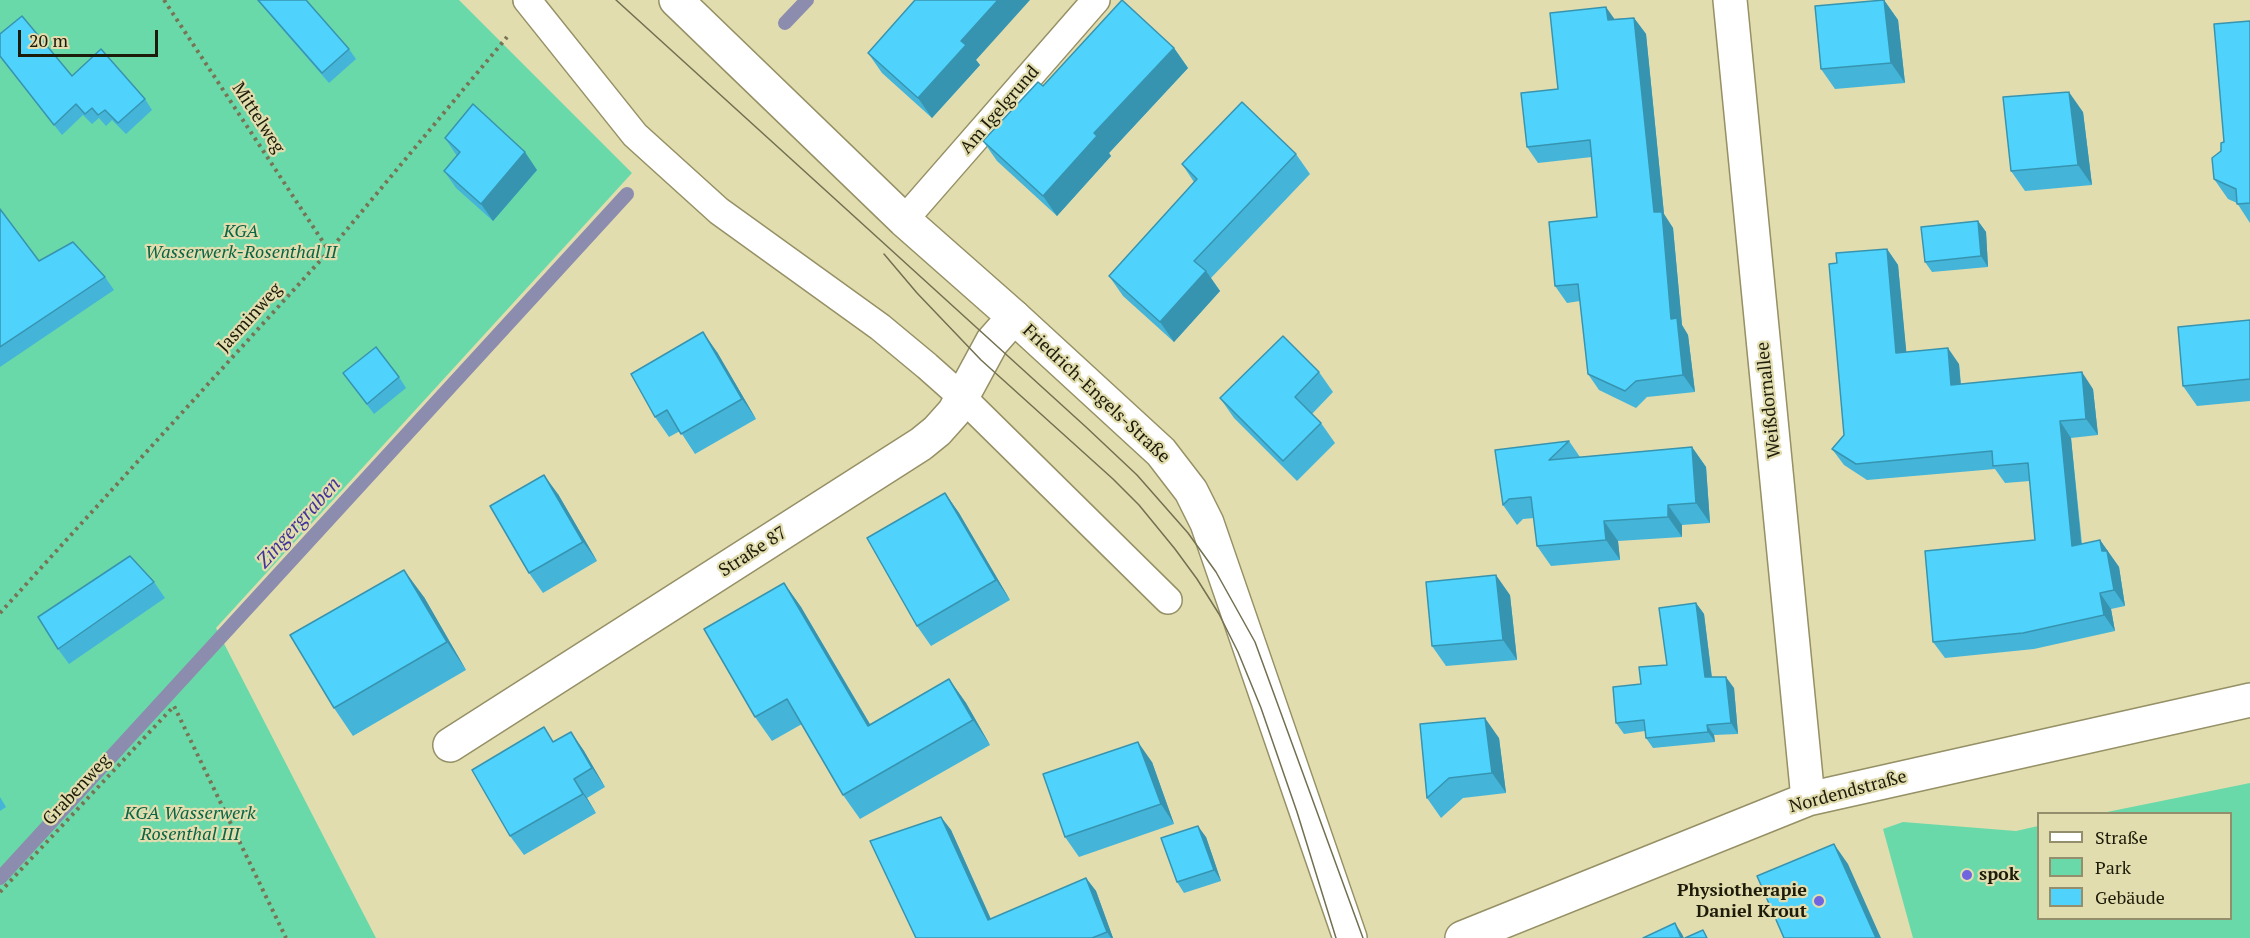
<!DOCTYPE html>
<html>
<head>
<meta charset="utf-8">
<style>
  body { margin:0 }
  #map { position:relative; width:2250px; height:938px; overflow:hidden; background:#e2ddaf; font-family:"PT Serif",serif }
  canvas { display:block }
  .legend { position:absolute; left:2037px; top:812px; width:195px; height:108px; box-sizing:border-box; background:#e2ddaf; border:2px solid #938f6d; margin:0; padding:8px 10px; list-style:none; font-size:18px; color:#1d1b09 }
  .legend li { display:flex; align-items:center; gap:12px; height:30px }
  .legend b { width:30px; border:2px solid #938f6d }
  .scale { position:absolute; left:18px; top:30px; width:140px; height:27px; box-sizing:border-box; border:3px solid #1d1b09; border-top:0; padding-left:8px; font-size:18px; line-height:21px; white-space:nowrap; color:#1d1b09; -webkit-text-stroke:4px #e2ddaf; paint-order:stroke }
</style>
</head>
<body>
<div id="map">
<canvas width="2250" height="938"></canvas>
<ul class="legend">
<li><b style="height:8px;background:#fff"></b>Straße</li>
<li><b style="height:16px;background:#6ad9a9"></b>Park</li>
<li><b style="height:16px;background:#4fd3fc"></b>Gebäude</li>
</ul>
<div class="scale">20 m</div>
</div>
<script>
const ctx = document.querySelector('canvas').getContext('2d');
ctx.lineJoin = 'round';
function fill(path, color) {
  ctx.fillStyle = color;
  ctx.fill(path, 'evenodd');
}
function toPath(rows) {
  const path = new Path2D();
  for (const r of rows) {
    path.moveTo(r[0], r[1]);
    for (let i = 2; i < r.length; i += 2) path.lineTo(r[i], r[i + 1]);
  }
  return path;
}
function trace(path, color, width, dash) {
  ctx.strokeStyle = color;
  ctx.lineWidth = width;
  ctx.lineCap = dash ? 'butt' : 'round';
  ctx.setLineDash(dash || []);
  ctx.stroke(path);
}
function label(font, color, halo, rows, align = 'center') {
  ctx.font = font + ' "PT Serif",serif';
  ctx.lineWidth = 4.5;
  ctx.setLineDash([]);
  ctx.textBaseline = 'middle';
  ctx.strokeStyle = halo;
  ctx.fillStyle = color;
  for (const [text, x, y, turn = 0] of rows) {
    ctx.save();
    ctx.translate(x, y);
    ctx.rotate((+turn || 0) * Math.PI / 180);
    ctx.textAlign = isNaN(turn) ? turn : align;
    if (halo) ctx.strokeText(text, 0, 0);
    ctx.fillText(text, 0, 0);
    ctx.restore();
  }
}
const green = toPath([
  [0,0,459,0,632,173,216,628,376,938,0,938],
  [2250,783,2250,938,1913,938,1883,829,1903,822,2016,831,2038,826,2038,918,2230,918,2230,814,2102,813]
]);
const stream = toPath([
  [785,23,807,0],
  [0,878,627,194]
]);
const path = toPath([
  [164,0,329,251],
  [0,613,329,251,507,37],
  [0,892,174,706,286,938]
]);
const service = toPath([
  [527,0,635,135,719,211,880,327,927,366,963,398,1168,600],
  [904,220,1096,0]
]);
const minor = toPath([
  [1730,0,1808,799],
  [450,745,921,444,937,431,954,412,992,342,1014,317],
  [1462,938,1808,799,2250,700]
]);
const secondary = toPath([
  [676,0,904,220,1014,317,1161,452,1191,491,1207,523,1350,938]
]);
const tram = toPath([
  [616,0,1086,427,1137,475,1188,533,1216,572,1255,642,1363,938],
  [884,254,917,293,981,360,1113,479,1139,505,1175,549,1197,579,1219,614,1238,652,1261,708,1297,812,1336,938]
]);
const wall = toPath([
  [257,0,306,0,349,49,356,59,329,83],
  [1884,0,1898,20,1905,83,1835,89,1821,69],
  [1634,18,1646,34,1664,214,1673,228,1682,325,1688,335,1695,392,1647,397,1636,408,1599,390,1588,374,1580,301,1567,303,1555,286,1597,217,1592,157,1538,163,1527,147,1558,89,1615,19],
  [2250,21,2250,223,2237,203,2228,199,2214,179,2224,142],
  [0,34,72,76,145,99,152,110,126,134,112,120,106,126,99,118,92,124,83,115,62,135,0,57],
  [1174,48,1188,68,1109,153,1111,156,1057,216,997,161,983,141,1043,86],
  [868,53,976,60,980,65,932,118,882,73],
  [2083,112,2092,185,2025,191,2011,171],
  [445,138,537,170,493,221,456,188,444,171,457,156],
  [1296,154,1310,174,1211,278,1220,291,1174,342,1123,296,1109,276,1194,182,1182,164],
  [0,209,39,261,105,277,114,290,0,367],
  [1978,221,1986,232,1988,267,1932,272,1925,262],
  [1887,249,1898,265,1906,352,1959,364,1961,384,2093,389,2098,435,2071,438,2082,544,2100,540,2119,567,2125,606,2111,609,2115,631,2034,649,1945,658,1933,642,2035,540,2030,481,2005,483,1995,469,1867,480,1844,465,1832,449,1844,435,1837,263],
  [2250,320,2250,401,2197,406,2183,386],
  [717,352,756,419,695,454,680,431,669,437,655,417],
  [1319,372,1333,392,1312,414,1321,423,1335,443,1297,481,1234,418,1220,398],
  [343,373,399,377,406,388,374,414],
  [1569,441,1580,457,1692,447,1706,467,1710,523,1682,525,1682,537,1618,541,1620,560,1551,566,1537,546,1534,518,1523,519,1517,525,1503,505],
  [945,493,959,513,1010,600,931,646,917,626],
  [558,494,597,561,543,593,529,573],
  [154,582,165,598,69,664,58,649],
  [784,583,801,607,870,724,949,679,966,703,990,745,860,819,843,795,802,724,772,741,755,717],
  [1510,595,1517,660,1446,666,1432,646],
  [424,597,466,670,353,736,334,708],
  [1696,603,1704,614,1712,677,1734,688,1738,734,1714,735,1715,742,1653,748,1646,738,1645,731,1624,734,1616,723,1641,684,1667,665],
  [1420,724,1499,738,1506,793,1463,798,1441,818,1427,798],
  [571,732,584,751,605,787,587,798,596,813,524,855,510,836,554,741],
  [1152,762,1174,824,1079,857,1065,837],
  [0,797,6,807,0,811],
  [941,817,951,830,991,919,1086,878,1096,891,1113,938,916,938],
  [1206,837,1221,881,1184,893,1177,882]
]);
const shadedWall = toPath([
  [998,0,1030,0,976,60,980,65,932,118,918,98,961,41],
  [1884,0,1898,20,1905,83,1891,63],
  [1606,7,1618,24,1608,20],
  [1634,18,1646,34,1664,214,1673,228,1682,325,1688,335,1695,392,1683,375,1671,319,1654,212],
  [1174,48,1188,68,1109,153,1111,156,1057,216,1043,196,1094,133],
  [2069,92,2083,112,2092,185,2078,165],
  [525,152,537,170,493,221,481,204],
  [1978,221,1986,232,1988,267,1981,256],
  [1887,249,1898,265,1908,369,1896,353],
  [1206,271,1220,291,1174,342,1160,322],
  [703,332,717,352,756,419,742,399],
  [1948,348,1959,364,1962,402,1951,385],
  [2082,372,2093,389,2098,435,2086,419],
  [2060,421,2071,438,2083,562,2072,546],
  [1692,447,1706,467,1710,523,1696,503],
  [544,475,558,494,597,561,583,542],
  [945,493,959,513,1010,600,996,580],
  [1668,505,1682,525,1682,537,1668,517],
  [1604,521,1618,541,1620,560,1606,540],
  [2100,540,2119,567,2125,606,2114,590,2102,551],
  [404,570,424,597,466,670,447,642],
  [1496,575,1510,595,1517,660,1503,640],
  [784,583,801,607,885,750,868,726],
  [2100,593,2111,609,2115,631,2104,615],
  [1696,603,1704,614,1713,688,1705,677],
  [1726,677,1734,688,1738,734,1731,723],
  [949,679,966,703,990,745,973,720],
  [1485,718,1499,738,1506,793,1492,773],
  [1707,725,1714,735,1715,742,1708,732],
  [571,732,584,751,605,787,592,768],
  [1138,742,1152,762,1174,824,1161,804],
  [574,779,587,798,596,813,583,794],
  [941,817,951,830,997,933,988,920],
  [1198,826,1206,837,1221,881,1214,870],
  [1834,844,1848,864,1881,938,1876,938],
  [1086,878,1096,891,1113,938,1111,938,1107,932],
  [1675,923,1682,934,1684,938,1681,938]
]);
const building = toPath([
  [258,0,306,0,349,49,322,73,258,0],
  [915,0,998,0,961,41,966,45,918,98,868,53,915,0],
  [1122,0,1174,48,1094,133,1097,136,1043,196,983,141,1038,82,1043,86,1122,0],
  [1884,0,1891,63,1821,69,1815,6,1884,0],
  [1606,7,1608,20,1634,18,1654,212,1662,212,1671,319,1677,318,1683,375,1636,381,1625,391,1588,374,1578,284,1555,286,1549,222,1597,217,1590,140,1527,147,1521,93,1558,89,1550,13,1606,7],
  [22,16,72,76,101,49,145,99,118,123,105,110,98,115,92,108,85,114,76,104,54,125,0,56,0,34,22,16],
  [2250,21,2250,203,2237,204,2236,189,2214,179,2212,158,2221,151,2221,143,2224,142,2214,24,2250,21],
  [2069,92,2078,165,2011,171,2003,97,2069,92],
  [1242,102,1296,154,1194,261,1206,271,1160,322,1109,276,1197,179,1182,164,1242,102],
  [473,104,525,152,481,204,444,171,460,152,445,138,473,104],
  [0,209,39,261,73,242,105,277,0,347,0,209],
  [1978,221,1981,256,1925,262,1921,227,1978,221],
  [1887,249,1896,353,1948,348,1951,385,2082,372,2086,419,2060,421,2072,546,2100,540,2102,551,2107,551,2114,590,2100,593,2104,615,2023,633,1933,642,1925,551,2035,540,2028,463,1993,466,1992,451,1856,464,1832,449,1844,435,1829,264,1837,263,1836,253,1887,249],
  [2250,320,2250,379,2183,386,2178,327,2250,320],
  [703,332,742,399,681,434,667,410,655,417,631,374,703,332],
  [1283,336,1319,372,1295,397,1321,423,1283,461,1220,398,1283,336],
  [376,347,399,377,367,404,343,373,376,347],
  [1569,441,1549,460,1692,447,1696,503,1668,505,1668,517,1604,521,1606,540,1537,546,1531,497,1509,499,1503,505,1495,450,1569,441],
  [544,475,583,542,529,573,490,506,544,475],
  [945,493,996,580,917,626,867,538,945,493],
  [130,556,154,582,58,649,38,617,130,556],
  [404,570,447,642,334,708,290,635,404,570],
  [1496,575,1503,640,1432,646,1426,582,1496,575],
  [784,583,868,726,949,679,973,720,843,795,787,699,755,717,704,629,784,583],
  [1696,603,1705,677,1726,677,1731,723,1707,725,1708,732,1646,738,1644,720,1616,723,1613,687,1641,684,1639,667,1667,665,1659,608,1696,603],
  [1485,718,1492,773,1449,778,1427,798,1420,724,1485,718],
  [544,727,553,742,571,732,592,768,574,779,583,794,510,836,472,770,544,727],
  [1138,742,1161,804,1065,837,1043,774,1138,742],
  [941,817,988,920,1086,878,1107,932,1092,938,916,938,870,841,941,817],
  [1198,826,1214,870,1177,882,1161,838,1198,826],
  [1834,844,1876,938,1784,938,1757,876,1834,844],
  [1675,923,1681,938,1643,938,1675,923],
  [1703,930,1707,938,1685,938,1703,930]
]);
const markers = [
  [1967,875,6,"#6f65df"],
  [1819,901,6,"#6f65df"]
];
const streetNames = [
  ["Am Igelgrund",1000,110,-49],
  ["Mittelweg",258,118,57],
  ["Jasminweg",250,318,-48],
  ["Friedrich-Engels-Straße",1096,394,43],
  ["Weißdornallee",1769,400,-96],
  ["Straße 87",753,552,-33],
  ["Grabenweg",77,790,-47],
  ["Nordendstraße",1848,792,-15]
];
const parkNames = [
  ["KGA",241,232],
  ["Wasserwerk-Rosenthal II",241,253],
  ["KGA Wasserwerk",190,814],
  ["Rosenthal III",190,835]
];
const poiNames = [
  ["spok",1979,875],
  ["Physiotherapie",1807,891,"right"],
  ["Daniel Krout",1807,912,"right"]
];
const waterNames = [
  ["Zingergraben",299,523,-48]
];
fill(green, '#6ad9a9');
trace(stream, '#8c8cae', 14);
trace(service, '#959065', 30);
trace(minor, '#959065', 36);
trace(secondary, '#959065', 36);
trace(path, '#777455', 4, [3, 4.5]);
trace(service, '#fff', 27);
trace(minor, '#fff', 33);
trace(secondary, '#fff', 33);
trace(tram, '#737051', 1.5);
fill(wall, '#44b5d9');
fill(shadedWall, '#3794b0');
fill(building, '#4fd3fc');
trace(building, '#3794b0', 1.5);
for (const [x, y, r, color] of markers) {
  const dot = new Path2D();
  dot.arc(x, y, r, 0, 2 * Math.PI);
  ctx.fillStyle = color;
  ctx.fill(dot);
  trace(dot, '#e2ddaf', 2);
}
label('18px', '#1d1b09', '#e2ddaf', streetNames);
label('italic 18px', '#096545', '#e2ddaf', parkNames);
label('bold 18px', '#1d1b09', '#e2ddaf', poiNames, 'left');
label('italic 20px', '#423599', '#e2ddaf', waterNames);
</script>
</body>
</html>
